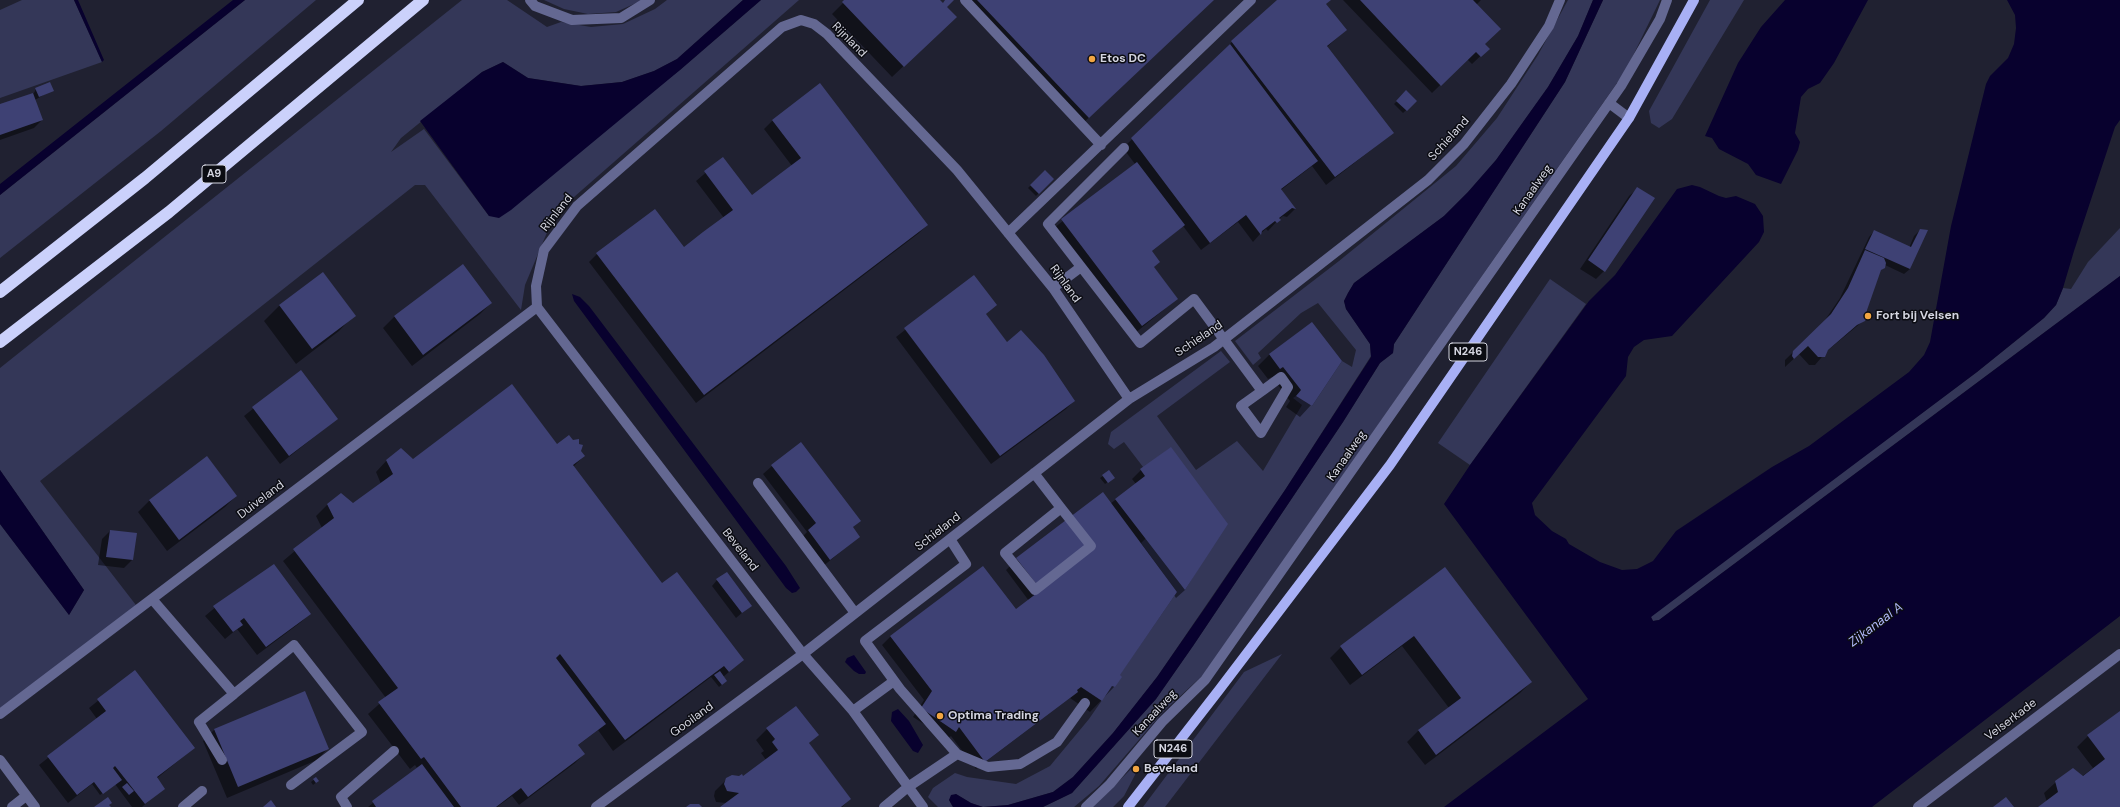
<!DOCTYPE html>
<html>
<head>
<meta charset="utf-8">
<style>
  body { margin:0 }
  canvas { display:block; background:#202131 }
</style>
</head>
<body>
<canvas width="2120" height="807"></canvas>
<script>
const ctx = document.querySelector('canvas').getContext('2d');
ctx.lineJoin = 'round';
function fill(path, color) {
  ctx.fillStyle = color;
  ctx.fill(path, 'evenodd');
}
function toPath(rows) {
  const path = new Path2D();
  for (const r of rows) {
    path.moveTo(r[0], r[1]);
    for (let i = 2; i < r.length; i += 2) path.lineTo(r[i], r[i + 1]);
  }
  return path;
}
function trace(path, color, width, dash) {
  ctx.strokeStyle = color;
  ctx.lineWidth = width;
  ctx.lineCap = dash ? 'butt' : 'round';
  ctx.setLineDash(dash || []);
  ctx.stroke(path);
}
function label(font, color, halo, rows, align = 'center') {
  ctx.font = font + ' "DM Sans",sans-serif';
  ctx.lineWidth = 3;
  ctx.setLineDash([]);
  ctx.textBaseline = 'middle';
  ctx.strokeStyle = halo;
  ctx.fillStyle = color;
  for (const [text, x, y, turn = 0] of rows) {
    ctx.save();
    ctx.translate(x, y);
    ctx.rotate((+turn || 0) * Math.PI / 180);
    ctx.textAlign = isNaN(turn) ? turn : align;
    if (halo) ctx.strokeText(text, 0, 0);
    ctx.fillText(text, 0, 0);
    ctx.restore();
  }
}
const green = toPath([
  [22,0,74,0,102,62,0,98,0,10],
  [245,0,316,0,161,131,0,258,0,195],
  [462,0,507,0,547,27,561,22,591,27,623,24,655,9,667,0,743,0,677,59,654,71,622,82,581,86,528,78,503,62,482,72,401,138,391,152,424,129,489,216,680,70,761,0,799,0,566,204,548,230,525,285,521,310,425,185,415,185,40,481,139,609,0,712,0,524,69,615,84,590,0,470,0,368],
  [544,0,643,0,616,12,588,14,564,9],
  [1568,0,1593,0,1578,36,1548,87,1496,160,1468,192,1444,216,1354,283,1348,293,1344,301,1346,309,1370,344,1371,356,1285,490,1157,677,1113,733,1073,777,1053,792,1008,805,983,807,971,803,956,794,949,800,953,807,938,807,928,797,933,788,955,773,967,777,1016,784,1050,766,1089,719,1177,592,1141,543,1147,537,1169,501,1124,442,1114,449,1108,444,1111,432,1221,351,1230,362,1157,416,1196,470,1237,441,1263,471,1302,405,1293,398,1296,396,1312,406,1342,361,1352,367,1356,350,1318,303,1301,313,1258,353,1261,358,1253,365,1235,341,1339,261,1456,166,1497,118,1538,55],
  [1603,0,1660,0,1626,70,1203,675,1163,712,1099,786,1074,807,1043,807,1072,793,1156,699,1193,646,1343,422,1380,363,1393,353,1394,344,1565,82],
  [1710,0,1744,0,1672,119,1659,128,1651,123,1649,111],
  [2120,228,2120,276,1659,620,1653,621,1651,617,1654,613,1977,372,2044,318,2056,305,2063,288,2071,289,2088,262],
  [1550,279,1586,304,1470,465,1438,443],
  [1282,654,1165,807,1143,807,1244,672],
  [1132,768,1137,771,1124,796,1113,807,1093,807]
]);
const water = toPath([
  [74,0,78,0,104,60,102,62],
  [233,0,245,0,0,195,0,184],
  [743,0,761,0,680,70,511,210,499,218,489,216,420,121,482,72,503,62,528,78,581,86,622,82,654,71,677,59],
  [1593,0,1603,0,1565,82,1394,344,1393,353,1380,363,1343,422,1193,646,1156,699,1072,793,1043,807,953,807,949,800,951,795,956,794,971,803,983,807,1008,805,1053,792,1073,777,1113,733,1157,677,1209,602,1285,490,1371,357,1370,344,1346,309,1344,301,1348,293,1354,283,1444,216,1468,192,1496,160,1548,87,1578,36],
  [1785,0,1868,0,1834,63,1820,83,1808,89,1801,97,1795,133,1800,142,1798,150,1781,184,1756,175,1748,164,1719,149,1712,138,1705,136,1738,63,1761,27],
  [2007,0,2120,0,2120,120,2115,127,2074,251,2063,288,2056,305,2044,318,1977,372,1651,617,1653,621,1659,620,2120,276,2120,616,1872,807,1444,807,1588,699,1444,504,1470,465,1589,301,1615,275,1677,189,1692,185,1700,187,1719,196,1726,198,1736,196,1755,204,1763,216,1764,232,1759,242,1672,336,1644,340,1634,347,1628,357,1626,376,1532,503,1535,515,1552,531,1566,539,1569,544,1600,562,1622,570,1637,569,1653,561,1676,531,1772,467,1809,446,1909,372,1924,355,1930,342,1951,226,1986,84,1990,76,2008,58,2014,44,2016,28,2015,15],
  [572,294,580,297,589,306,786,566,800,588,796,592,792,593,786,588,574,301],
  [0,470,84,590,69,615,0,524],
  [854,655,866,672,865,674,859,674,854,671,845,662,847,658],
  [898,709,909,721,923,745,918,753,913,751,891,721,892,712]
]);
const shadow = toPath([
  [846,0,939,0,943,4,947,0,953,0,946,7,944,28,892,77,832,14],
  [961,0,1213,0,1080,126],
  [1279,0,1330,0,1319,10,1346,30,1327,47,1393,133,1326,185,1312,166,1281,190,1295,209,1287,217,1283,216,1279,219,1268,231,1266,229,1261,233,1253,242,1238,222,1201,250,1183,226,1151,252,1159,262,1153,268,1177,299,1134,334,1054,228,1135,164,1123,148,1232,42],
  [1343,0,1481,0,1476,5,1484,44,1488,49,1472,64,1467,59,1432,93],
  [36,89,52,90,35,100,42,120,34,128,0,140,0,105,34,93],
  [1406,92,1416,101,1403,113,1394,104],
  [773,120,927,225,919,233,696,403,589,262,597,254,684,248,724,218,696,181,723,158,752,197,792,166,764,129],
  [1045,171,1053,179,1036,196,1028,188],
  [1638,188,1604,271,1596,279,1580,269,1629,196],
  [1920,230,1910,269,1904,274,1885,265,1880,271,1862,322,1827,351,1815,365,1809,365,1799,354,1785,367,1785,360,1823,323,1840,298,1869,237,1874,231,1909,248,1914,236],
  [462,265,491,303,480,314,412,366,383,328,394,317],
  [974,276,996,305,985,315,1007,344,1074,401,1066,409,991,464,896,337],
  [280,305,354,315,339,331,296,364,264,321],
  [1312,323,1311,405,1300,417,1286,407,1290,401,1272,377,1268,379,1258,366,1269,355],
  [300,371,337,419,280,464,244,416],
  [557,445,580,451,584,456,573,467,662,585,743,660,723,677,724,683,719,687,711,677,613,751,598,730,577,746,584,754,575,763,519,805,512,796,497,807,368,807,417,768,415,765,410,769,368,714,386,698,283,561,322,528,316,516,327,505,341,495,353,505,381,484,376,472,387,460,413,460],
  [1170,448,1226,524,1185,590,1176,598,1174,595,1118,676,1121,677,1114,687,1090,712,1070,698,976,769,951,736,947,739,913,717,924,700,882,645,891,636,1016,611,1029,601,1006,570,1017,559,1110,504,1136,484,1132,479,1141,470],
  [207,458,236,496,225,507,167,551,138,512,149,501],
  [772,466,860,521,852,528,859,537,822,567,800,539,807,532,763,474],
  [1103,476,1111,480,1105,484,1100,478],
  [110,531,136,534,132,560,124,568,98,565,102,539],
  [1445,568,1531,682,1520,693,1425,765,1407,742,1418,731,1449,708,1402,646,1350,685,1330,658,1341,647],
  [717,580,750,606,736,618,712,586],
  [236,590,238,592,310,614,301,622,257,655,237,629,225,639,205,616],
  [135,671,194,748,156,779,164,788,142,807,132,807,115,784,100,795,92,784,68,803,39,765,97,719,89,708],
  [304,692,328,748,317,760,227,798,203,741,214,730],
  [2120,712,2120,807,2040,807,2047,802,2044,793,2056,782,2073,783,2093,768,2077,747,2088,736],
  [767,729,817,735,808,744,850,799,842,807,721,807,726,803,716,802,714,796,715,791,727,779,743,778,766,760,761,753,764,751,756,740],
  [316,778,318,781,313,785,311,782]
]);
const building = toPath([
  [844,0,940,0,943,3,945,0,954,0,947,7,957,17,904,67,842,2],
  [977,0,1214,0,1089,118],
  [1277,0,1331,0,1326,4,1347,30,1327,46,1394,133,1335,177,1231,41],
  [1360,0,1473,0,1501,29,1485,44,1490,49,1481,57,1476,52,1441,86],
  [1230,44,1318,161,1281,189,1296,209,1292,208,1279,218,1281,220,1277,223,1275,221,1262,231,1261,235,1246,215,1210,243,1131,138],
  [50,82,54,91,39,97,35,88],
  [820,83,928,225,704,395,596,253,655,209,684,247,703,232,733,210,704,171,723,157,752,195,781,173,801,158,772,120],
  [1406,90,1417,101,1407,111,1396,101],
  [33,93,43,120,0,135,0,104],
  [1137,162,1185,225,1152,251,1160,262,1154,267,1178,299,1142,326,1061,219],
  [1045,170,1054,179,1039,194,1030,185],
  [1637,187,1655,198,1605,272,1588,260],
  [1920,229,1928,230,1910,269,1865,249,1874,230,1911,247],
  [1865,250,1884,258,1886,263,1885,268,1881,270,1867,310,1867,317,1865,321,1857,325,1828,350,1825,357,1818,357,1808,346,1794,359,1792,356,1793,351,1831,314,1848,288],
  [463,264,492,303,423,355,394,316],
  [323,272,356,316,312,349,279,305],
  [974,275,997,305,986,314,1007,342,1021,330,1044,355,1075,401,1000,456,904,328],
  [1312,322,1342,361,1312,406,1296,396,1301,390,1283,367,1280,369,1269,354],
  [301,370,338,419,289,456,252,407],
  [512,384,557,444,569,435,573,440,579,439,579,444,583,445,581,451,585,456,573,465,662,583,677,572,744,660,729,672,724,666,625,740,560,654,556,658,606,724,578,745,585,754,528,797,521,788,496,807,461,807,424,757,421,759,378,702,398,688,293,549,334,518,327,504,341,493,353,503,393,474,386,460,401,448,413,459],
  [801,442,861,521,853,527,860,537,830,560,808,530,816,523,771,465],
  [1171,447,1228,524,1185,590,1115,499,1145,476,1140,469],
  [207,456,237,496,179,540,149,500],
  [1109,470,1115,478,1108,483,1102,475],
  [1103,492,1177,592,1120,675,1122,677,1115,687,1112,686,1102,701,1081,687,1077,690,1078,692,985,762,959,727,956,732,921,708,932,691,890,636,983,566,1016,609,1041,590,1016,558],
  [110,530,137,533,133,560,106,557],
  [274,564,311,614,266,647,244,618,240,621,243,625,233,632,213,606],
  [1445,567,1532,682,1436,755,1418,730,1461,698,1414,636,1362,675,1340,646],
  [727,572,752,606,742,613,716,579],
  [135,670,195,748,157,777,165,789,145,804,115,766,113,768,122,780,103,794,94,782,77,795,47,756,106,711,97,699],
  [720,671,727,681,722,685,714,675],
  [305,691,329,749,238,787,214,729],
  [796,706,819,735,809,743,851,799,841,807,720,807,739,793,727,791,724,784,726,778,732,775,739,776,742,774,743,776,778,750,772,742,775,739,766,728],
  [2120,711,2120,807,2038,807,2058,792,2055,781,2073,768,2083,776,2105,759,2087,735],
  [422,764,454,807,376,807,372,801],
  [316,777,319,781,316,783,313,779],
  [127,783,134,791,129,795,122,787],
  [108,797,112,803,109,805,111,807,94,807],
  [2006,797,2014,807,1993,807],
  [271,800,276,807,263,807],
  [690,804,699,804,702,807,686,807]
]);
const minor = toPath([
  [530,0,535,6,572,20,621,18,650,0],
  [965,0,1101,145],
  [1609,103,1629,118],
  [1124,148,1048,224,1140,343,1194,299,1262,391,1241,406,1261,433,1288,387,1281,377,1262,391],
  [1008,233,1251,0],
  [1053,288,1081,267],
  [537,307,536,286,544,250,577,206,782,27,801,20,814,24,827,34,957,170,1053,288,1129,399],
  [537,307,803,654,853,711,923,807],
  [1034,473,1061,508,1091,546,1035,590,1005,553,1061,508],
  [758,483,855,613],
  [950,539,966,564,865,641,900,689,957,754,988,767,1020,764,1057,742,1085,703],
  [152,599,234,694,294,645,362,732,291,785],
  [853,711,894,681],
  [0,714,537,307],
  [0,760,35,807],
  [222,760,199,722,234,694],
  [12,807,26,796],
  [183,807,202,791],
  [347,807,341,797,394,751],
  [596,807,803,654,1129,399,1214,347,1428,180,1464,144,1511,84,1549,26,1560,0],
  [884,807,908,787,957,754],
  [1086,807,1110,784,1162,722,1205,680,1621,86,1660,19,1667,0],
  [1918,807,2120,654]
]);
const major = toPath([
  [1128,807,1219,690,1390,465,1629,118,1694,0]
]);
const highway = toPath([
  [0,292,145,178,358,0],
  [0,342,169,212,423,0]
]);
const markers = [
  [1092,59,4,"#f2a542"],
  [1868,316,4,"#f2a542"],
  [940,716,4,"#f2a542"],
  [1136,769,4,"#f2a542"]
];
const shields = [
  [214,174,24],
  [1468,352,38],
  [1173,749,38]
];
const shieldNames = [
  ["A9",214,174],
  ["N246",1468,352],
  ["N246",1173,749]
];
const streetNames = [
  ["Rijnland",849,40,45],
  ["Schieland",1449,139,-48],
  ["Kanaalweg",1533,190,-55],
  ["Rijnland",557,213,-52],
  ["Rijnland",1065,284,54],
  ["Schieland",1199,339,-34],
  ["Kanaalweg",1347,456,-55],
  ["Duiveland",261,500,-37],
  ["Schieland",938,532,-38],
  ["Beveland",740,550,52],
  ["Kanaalweg",1155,713,-47],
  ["Gooiland",692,720,-36],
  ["Velserkade",2011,720,-37]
];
const poiNames = [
  ["Etos DC",1100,59],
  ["Fort bij Velsen",1876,316],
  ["Optima Trading",948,716],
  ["Beveland",1144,769]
];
const waterNames = [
  ["Zijkanaal A",1876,625,-37]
];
fill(green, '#343758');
fill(water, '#08012e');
fill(shadow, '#0007');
fill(building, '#3e4174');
trace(minor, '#646892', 10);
trace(major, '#a8b0f5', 10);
trace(highway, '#cbd1fb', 12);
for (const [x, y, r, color] of markers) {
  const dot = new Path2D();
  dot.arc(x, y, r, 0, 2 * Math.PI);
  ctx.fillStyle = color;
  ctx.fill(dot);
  trace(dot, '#0b0c12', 1.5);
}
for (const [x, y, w] of shields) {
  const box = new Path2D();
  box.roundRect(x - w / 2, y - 9, w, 18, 3);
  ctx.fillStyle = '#0b0c12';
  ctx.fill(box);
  trace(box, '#d4d5e0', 1);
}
label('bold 11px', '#d4d5e0', null, shieldNames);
label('12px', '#d4d5e0', '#0b0c12', streetNames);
label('bold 12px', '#d4d5e0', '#0b0c12', poiNames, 'left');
label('italic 13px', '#b1b9fa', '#0b0c12', waterNames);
</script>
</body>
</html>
